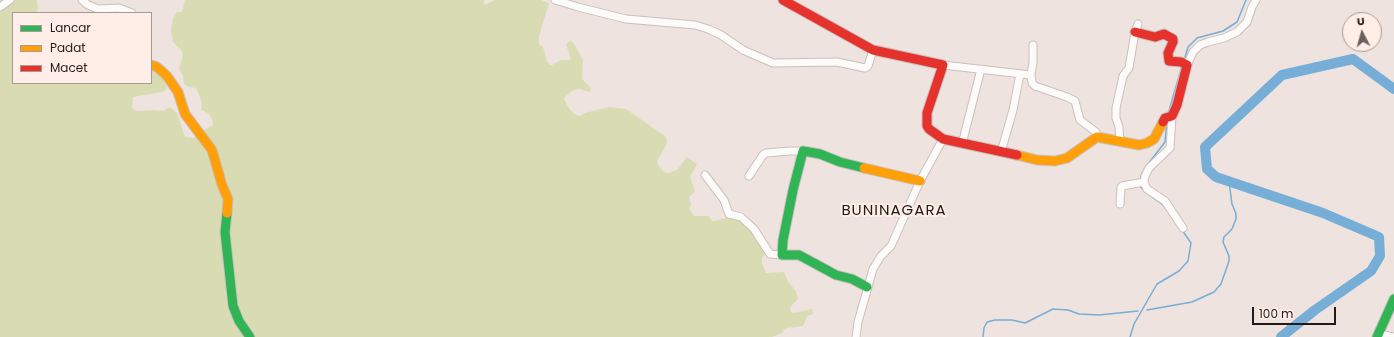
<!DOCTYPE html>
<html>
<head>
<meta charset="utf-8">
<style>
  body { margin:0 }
  #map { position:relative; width:1394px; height:337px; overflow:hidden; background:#eee3de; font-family:Poppins,sans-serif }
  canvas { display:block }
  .legend { position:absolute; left:12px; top:12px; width:140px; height:72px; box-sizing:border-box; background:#ffeee7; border:1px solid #a79a94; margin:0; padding:5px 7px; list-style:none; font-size:12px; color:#231b18 }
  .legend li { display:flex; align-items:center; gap:8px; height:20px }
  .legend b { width:20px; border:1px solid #a79a94 }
  .north { position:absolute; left:1342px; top:12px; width:40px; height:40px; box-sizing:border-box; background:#ffeee7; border:1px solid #a79a94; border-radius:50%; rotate:354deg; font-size:11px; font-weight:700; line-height:16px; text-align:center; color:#231b18 }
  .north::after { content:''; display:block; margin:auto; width:14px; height:18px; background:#6a615d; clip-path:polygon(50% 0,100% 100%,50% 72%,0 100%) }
  .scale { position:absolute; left:1252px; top:307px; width:84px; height:18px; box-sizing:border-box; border:2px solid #231b18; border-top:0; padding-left:5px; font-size:12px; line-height:14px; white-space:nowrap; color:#231b18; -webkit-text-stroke:3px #ffeee7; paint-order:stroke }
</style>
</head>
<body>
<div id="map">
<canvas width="1394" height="337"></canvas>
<ul class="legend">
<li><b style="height:5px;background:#30b455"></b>Lancar</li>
<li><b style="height:5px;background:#ff9f0a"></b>Padat</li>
<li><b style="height:5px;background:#e5322d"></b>Macet</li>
</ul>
<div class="north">U</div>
<div class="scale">100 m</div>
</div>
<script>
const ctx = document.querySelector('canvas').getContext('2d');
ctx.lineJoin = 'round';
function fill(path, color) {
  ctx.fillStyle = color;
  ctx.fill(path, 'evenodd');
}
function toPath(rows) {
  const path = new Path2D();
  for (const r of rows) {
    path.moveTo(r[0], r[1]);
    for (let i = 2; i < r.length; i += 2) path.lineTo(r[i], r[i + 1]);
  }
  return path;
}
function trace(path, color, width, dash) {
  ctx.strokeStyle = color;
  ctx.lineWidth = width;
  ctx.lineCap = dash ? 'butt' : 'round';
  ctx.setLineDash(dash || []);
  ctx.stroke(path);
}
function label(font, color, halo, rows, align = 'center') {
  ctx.font = font + ' Poppins,sans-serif';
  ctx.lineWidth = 4;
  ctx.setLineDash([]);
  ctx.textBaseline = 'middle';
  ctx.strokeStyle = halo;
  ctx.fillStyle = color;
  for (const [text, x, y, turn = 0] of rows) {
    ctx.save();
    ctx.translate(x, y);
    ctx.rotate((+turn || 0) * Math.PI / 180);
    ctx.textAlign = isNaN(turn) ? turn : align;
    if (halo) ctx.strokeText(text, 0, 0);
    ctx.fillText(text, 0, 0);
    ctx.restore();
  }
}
const green = toPath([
  [0,0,37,0,38,9,36,13,13,13,13,83,151,83,151,69,157,71,165,80,167,89,162,92,133,97,132,108,137,111,155,110,163,111,170,107,177,113,185,137,193,138,203,134,204,130,213,125,213,121,208,113,201,110,202,102,196,88,189,87,184,84,183,76,179,69,183,55,181,50,173,42,171,30,173,19,177,12,182,12,185,0,484,0,484,5,495,0,541,0,549,3,539,36,539,44,543,47,547,61,550,65,552,65,561,60,571,60,566,44,570,41,573,42,583,60,582,79,591,88,590,92,579,89,572,91,565,97,564,99,570,110,576,115,581,116,585,113,609,107,626,109,666,137,667,142,665,147,657,161,659,166,664,172,669,173,677,170,687,157,697,164,690,177,695,191,689,197,691,205,689,209,694,216,709,216,712,221,714,221,729,217,740,221,755,234,762,246,765,254,762,258,762,263,766,273,784,272,788,282,796,291,798,299,790,307,791,312,794,313,812,309,813,314,807,316,804,324,802,326,791,328,792,326,785,329,782,333,772,337,0,337]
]);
const stream = toPath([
  [1184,61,1188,47,1197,38,1223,31,1237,22,1246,0],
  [1168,114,1182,66],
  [1148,164,1165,142,1167,122],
  [1140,180,1142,173,1146,167],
  [1140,186,1145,192],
  [1148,194,1162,204,1168,211],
  [1147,310,1192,302,1214,292,1221,284,1229,261,1229,256,1223,242,1224,237,1232,229,1236,219,1236,214,1232,204,1229,182],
  [983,337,984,328,987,322,995,320,1012,320,1025,323,1053,309,1068,310,1079,314,1099,315,1138,311],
  [1130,337,1134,324,1157,284,1179,271,1188,261,1191,243,1182,230]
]);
const river = toPath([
  [1281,337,1315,310,1371,271,1380,256,1379,237,1323,213,1216,177,1207,169,1205,147,1282,75,1353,59,1394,89]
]);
const street = toPath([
  [82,0,88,5,98,9,119,8,132,13],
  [555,0,578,7,626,19,695,25,708,29,721,35,743,50,773,63,837,62,865,68,868,66,873,50],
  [0,7,10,0],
  [1033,45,1033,62,1031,75,1032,83,1035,86,1067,97,1075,101,1080,120,1096,132,1097,137],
  [943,65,1031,75],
  [1187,65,1193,52,1200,45,1208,42,1224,38,1237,32,1247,22,1252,7,1256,0],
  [1120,141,1119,127,1116,118,1116,108,1123,76,1129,68,1135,32,1138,24],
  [962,144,981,69],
  [1001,152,1013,110,1020,74],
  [705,175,724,200,729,214,741,217,754,229,770,254,782,255],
  [749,176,763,155,766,153,790,151,803,151],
  [1144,182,1147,189,1165,201,1183,228],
  [1120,204,1121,187,1122,186,1144,182,1145,176,1149,168,1170,148,1172,116],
  [1379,334,1394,337],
  [856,337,858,322,873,269,881,256,891,246,920,181,943,139]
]);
const fast = toPath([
  [864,168,840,162,820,154,803,151,793,190,783,240,782,255,799,255,836,275,852,279,867,287],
  [227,213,225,232,233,306,239,321,250,337],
  [1377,337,1394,299]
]);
const slow = toPath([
  [151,65,157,67,167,76,178,92,185,114,212,150,222,185,228,199,227,213],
  [1017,155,1037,160,1055,161,1067,158,1097,137,1139,145,1147,143,1154,139,1163,122],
  [864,168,920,181]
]);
const jam = toPath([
  [783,0,873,50,943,65,927,113,927,126,929,129,943,139,1017,155],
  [1135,32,1155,37,1164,34,1173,39,1173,42,1168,53,1169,61,1181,62,1187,65,1177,105,1172,116,1165,118,1163,122]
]);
const quarterNames = [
  ["BUNINAGARA",894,211]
];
fill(green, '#d9dcb3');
trace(stream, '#76aed7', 1.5);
trace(river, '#76aed7', 10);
trace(street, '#cac0bc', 9);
trace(fast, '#cac0bc', 11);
trace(slow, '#cac0bc', 11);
trace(jam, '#cac0bc', 11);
trace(street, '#fcfbfa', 7);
trace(fast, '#30b455', 9);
trace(slow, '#ff9f0a', 9);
trace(jam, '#e5322d', 9);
ctx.letterSpacing = '1px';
label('15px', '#231b18', '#ffeee7', quarterNames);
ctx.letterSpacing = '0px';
</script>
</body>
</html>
